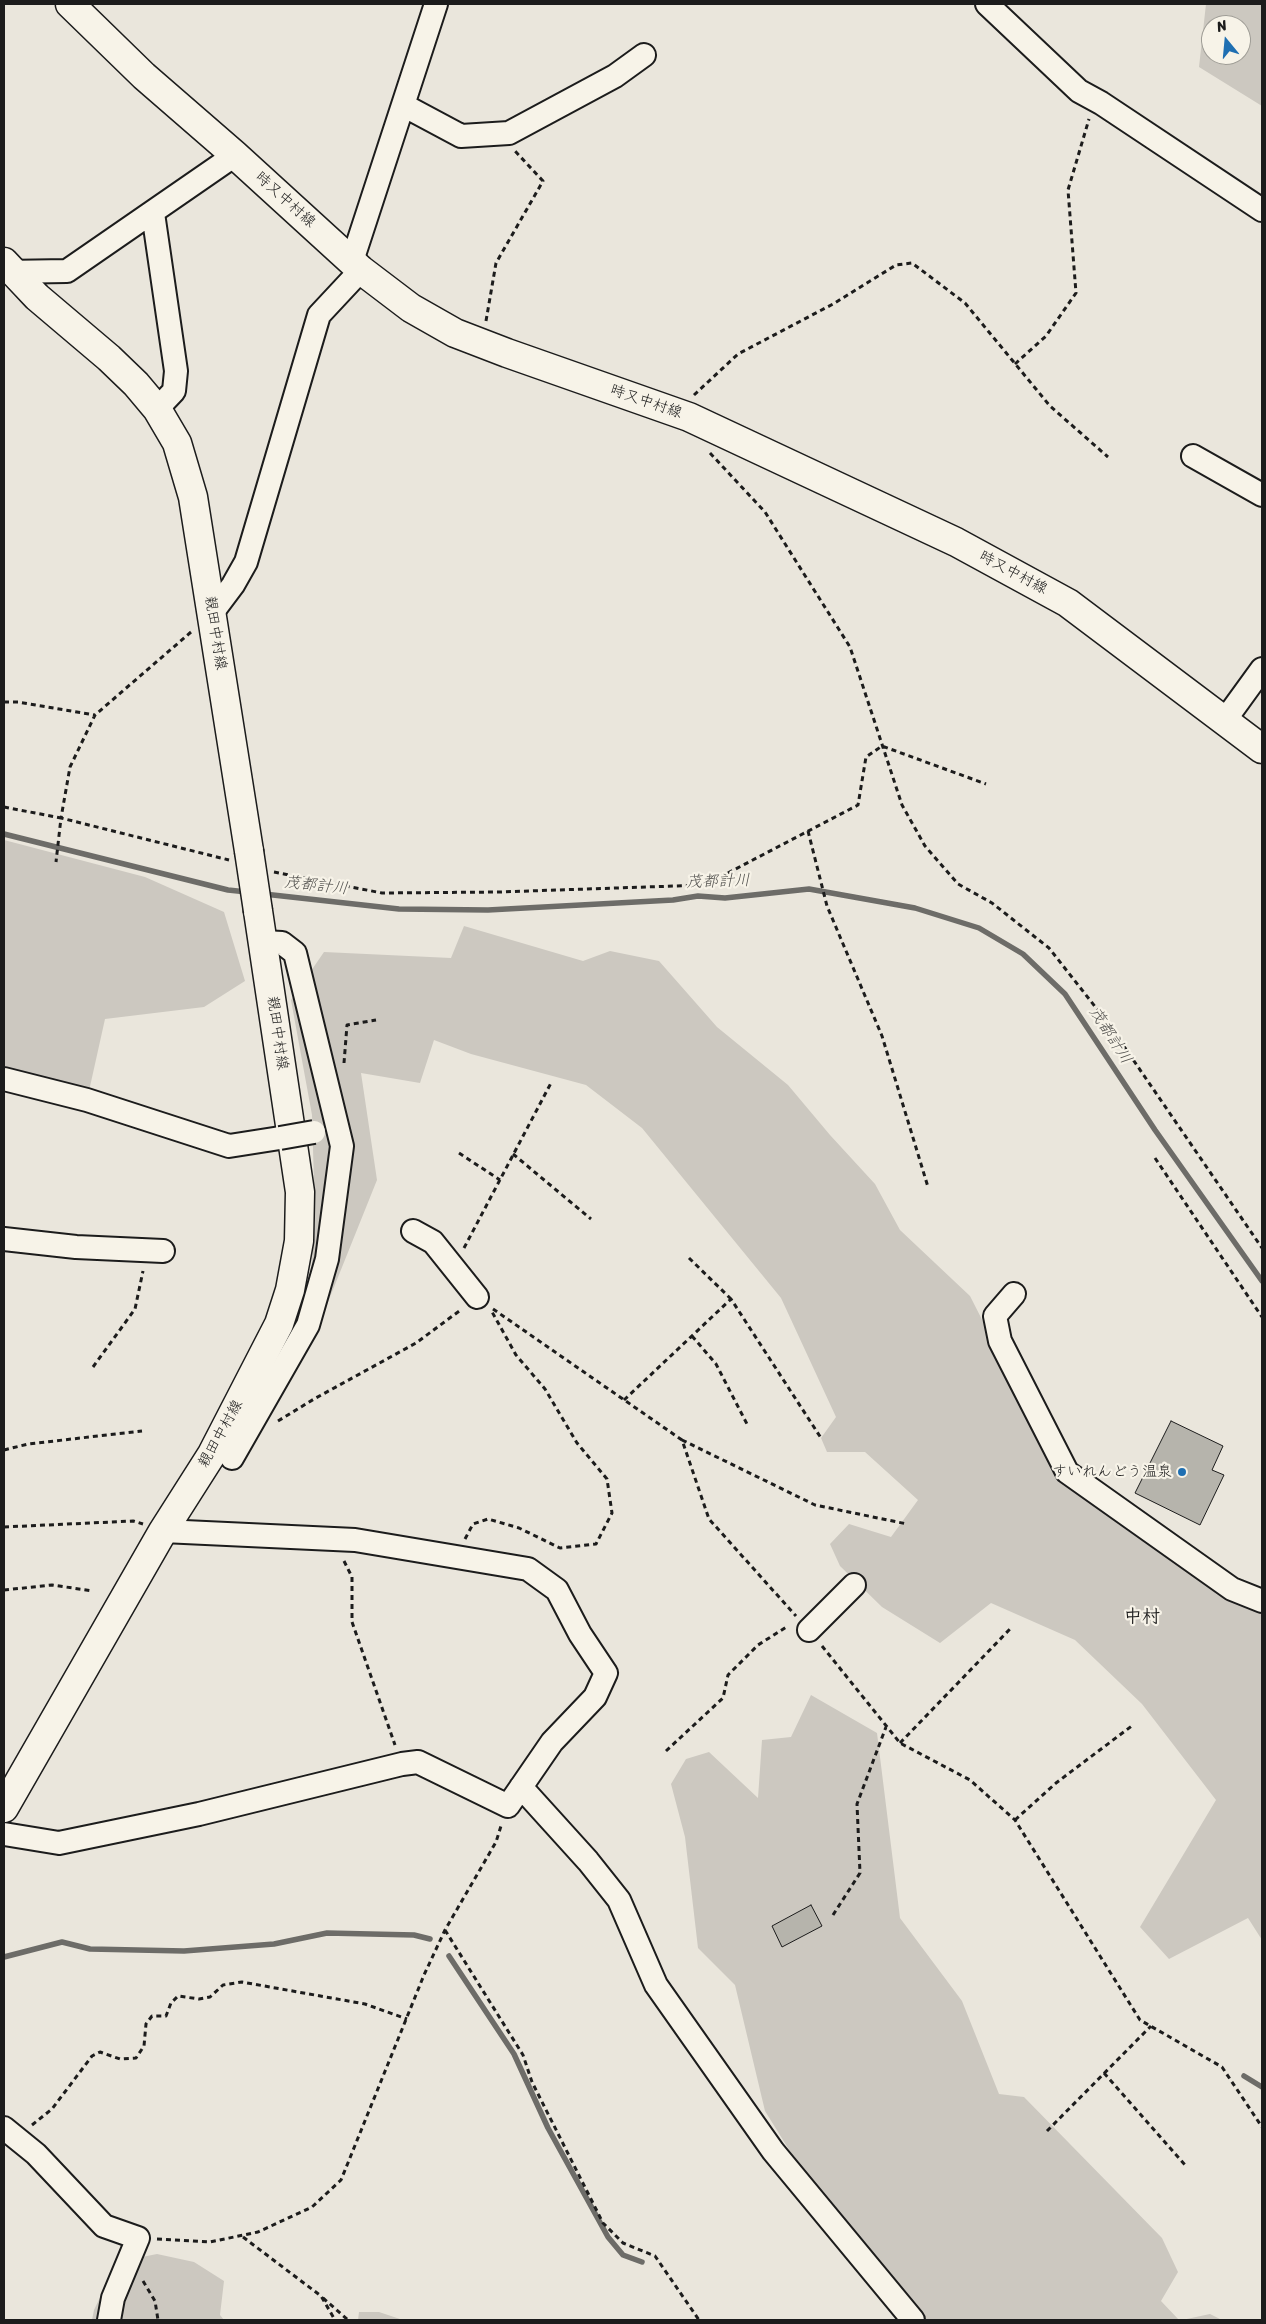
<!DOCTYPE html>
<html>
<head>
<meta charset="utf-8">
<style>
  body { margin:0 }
  #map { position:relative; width:1266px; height:2324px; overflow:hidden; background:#eae6dc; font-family:Sriracha,sans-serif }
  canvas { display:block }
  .frame { position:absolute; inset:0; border:5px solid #1c1c1c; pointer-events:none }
  .north { position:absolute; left:1201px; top:15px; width:50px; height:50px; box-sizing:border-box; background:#f7f3e8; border:1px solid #9f9d96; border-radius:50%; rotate:343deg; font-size:14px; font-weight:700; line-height:20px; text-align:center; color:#1c1c1c }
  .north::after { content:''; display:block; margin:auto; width:18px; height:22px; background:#1f6fb2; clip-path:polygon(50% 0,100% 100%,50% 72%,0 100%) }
</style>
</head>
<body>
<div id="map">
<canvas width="1266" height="2324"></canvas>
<div class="frame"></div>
<div class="north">N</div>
</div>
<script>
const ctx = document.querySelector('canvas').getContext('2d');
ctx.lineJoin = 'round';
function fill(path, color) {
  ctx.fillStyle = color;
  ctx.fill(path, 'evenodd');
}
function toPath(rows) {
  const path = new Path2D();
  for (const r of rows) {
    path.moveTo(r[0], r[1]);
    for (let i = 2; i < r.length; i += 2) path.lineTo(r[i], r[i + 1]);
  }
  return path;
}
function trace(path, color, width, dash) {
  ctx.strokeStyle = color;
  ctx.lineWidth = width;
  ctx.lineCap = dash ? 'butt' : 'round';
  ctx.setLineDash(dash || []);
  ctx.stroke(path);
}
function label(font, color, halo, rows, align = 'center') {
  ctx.font = font + ' Sriracha,"Klee One",sans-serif';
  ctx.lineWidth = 4.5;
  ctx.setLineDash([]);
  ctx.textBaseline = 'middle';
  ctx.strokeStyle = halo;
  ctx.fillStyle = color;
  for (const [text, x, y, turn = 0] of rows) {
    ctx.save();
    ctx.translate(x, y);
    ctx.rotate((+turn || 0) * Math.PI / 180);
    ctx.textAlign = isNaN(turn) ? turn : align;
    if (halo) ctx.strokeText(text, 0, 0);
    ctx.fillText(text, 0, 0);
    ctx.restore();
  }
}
const green = toPath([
  [1206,4,1262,4,1262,106,1199,67],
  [1211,25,1241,25,1241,55,1211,55],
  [4,840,145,877,224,912,245,981,204,1007,105,1019,87,1100,4,1079],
  [464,926,583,961,610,951,659,961,717,1027,788,1085,830,1135,875,1184,900,1230,970,1296,1061,1475,1215,1590,1262,1613,1262,1940,1248,1918,1169,1959,1140,1927,1216,1800,1142,1704,1075,1640,991,1603,940,1643,882,1607,840,1566,830,1544,849,1524,891,1537,918,1500,865,1452,827,1452,821,1438,836,1417,781,1298,642,1128,586,1085,471,1054,434,1040,420,1083,361,1073,377,1180,326,1307,311,1276,315,1216,312,1115,291,1000,324,952,451,958],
  [811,1695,877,1733,900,1918,962,2001,999,2094,1024,2097,1162,2238,1178,2272,1161,2301,1179,2320,925,2320,885,2277,806,2177,765,2111,735,1985,698,1948,685,1837,671,1784,686,1759,709,1752,758,1798,762,1740,791,1737],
  [157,2254,194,2262,224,2281,220,2315,224,2320,92,2320,94,2310,117,2262],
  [359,2312,379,2312,403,2320,358,2320],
  [1210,2314,1222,2320,1182,2320]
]);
const stream = toPath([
  [4,834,228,890,247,892],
  [264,894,399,909,488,910,673,900,698,896,725,898,809,889,915,908,979,928,1023,954,1065,994,1155,1130,1262,1281],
  [449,1956,514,2054,548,2128,608,2237,623,2255,642,2262],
  [4,1957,62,1942,90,1949,184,1951,274,1944,327,1933,414,1935,430,1939],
  [1244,2076,1262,2087]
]);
const building = toPath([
  [1171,1421,1223,1446,1212,1470,1224,1475,1200,1525,1135,1493,1171,1421],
  [811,1905,822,1926,782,1947,772,1926,811,1905]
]);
const path = toPath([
  [486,321,496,263,543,181,515,151],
  [1015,364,1046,336,1076,293,1068,190,1089,119],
  [694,395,738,354,833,304,896,265,912,263,965,303,1050,406,1108,457],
  [710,453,765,512,850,647,902,805,925,846,958,884,992,903,1049,948,1108,1023,1262,1248],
  [191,632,95,715,70,767,61,818,229,860],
  [4,702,18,702,95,715],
  [4,807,61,818,56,862],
  [808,831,827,906,882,1036,928,1187],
  [274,872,382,893,499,892,705,885,858,805,866,757,882,746,986,784],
  [344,1063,347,1025,376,1020],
  [459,1153,500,1180],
  [513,1154,591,1219],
  [1155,1158,1262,1317],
  [464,1248,551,1083],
  [689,1258,731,1299],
  [493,1309,682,1440,709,1519,796,1616],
  [692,1336,716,1364,747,1424],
  [93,1367,135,1309,143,1271],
  [624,1400,731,1299,821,1438],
  [278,1421,314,1399,416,1343,462,1309],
  [682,1440,815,1505,907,1524],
  [4,1450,28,1444,142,1431],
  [4,1527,133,1521,143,1524],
  [465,1539,473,1524,488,1519,519,1528,560,1548,596,1544,612,1513,607,1479,577,1443,545,1389,516,1355,491,1310],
  [344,1561,352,1577,352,1622,395,1745],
  [4,1590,52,1585,93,1591],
  [822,1646,900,1743,970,1780,1015,1820,1140,2020,1222,2067,1262,2127],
  [900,1743,1010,1629],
  [666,1751,723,1698,728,1675,758,1645,788,1626],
  [1015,1820,1056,1783,1133,1725],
  [833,1915,860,1873,857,1804,886,1727],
  [445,1930,523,2055,532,2082,603,2223,623,2243,655,2256,699,2320],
  [1104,2073,1185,2165],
  [32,2125,52,2109,92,2056,100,2052,120,2059,136,2058,144,2046,146,2024,152,2016,166,2016,171,2003,178,1996,199,1999,210,1997,223,1985,242,1982,365,2004,407,2019],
  [1047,2131,1151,2026],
  [243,2237,321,2296,335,2320],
  [157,2239,210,2242,258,2232,312,2207,341,2180,424,1975,445,1930,496,1842,501,1826],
  [143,2281,155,2301,158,2320],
  [323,2298,348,2320]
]);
const minor = toPath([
  [987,4,1079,91,1101,103,1262,210],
  [403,105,461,136,509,133,615,76,644,55],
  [153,213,176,371,174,391,157,409],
  [352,261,436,4],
  [4,272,67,271,235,155],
  [1193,456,1262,495],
  [212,613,233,585,246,562,319,315,361,270],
  [1225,720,1262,669],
  [4,1079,87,1100,229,1146,280,1138],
  [413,1231,433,1242,477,1297],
  [4,1239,76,1247,163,1251],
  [1014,1294,995,1316,1000,1341,1067,1472,1232,1589,1262,1601],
  [232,1458,308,1325,327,1259,342,1146,295,953,282,943,263,942],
  [809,1630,854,1585],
  [521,1787,588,1861,619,1900,656,1985,773,2151,913,2320],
  [4,1834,59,1843,199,1814,402,1764,418,1762,508,1806,552,1742,595,1697,606,1673,580,1634,557,1590,528,1569,355,1540,163,1531],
  [4,2128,36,2154,104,2226,138,2238,113,2298,109,2320]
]);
const major = toPath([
  [70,4,144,76,235,155,361,270,411,308,455,333,507,353,689,417,956,542,1068,603,1262,749],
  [4,262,37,297,109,358,136,384,157,409,177,443,193,497,249,851],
  [4,1808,163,1531,212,1454,279,1324,290,1290,299,1241,300,1192,258,911]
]);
const minorBridge = toPath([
  [280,1138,314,1132]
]);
const majorBridge = toPath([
  [249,851,258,911]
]);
const markers = [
  [1182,1472,5,"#1f6fb2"]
];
const streetNames = [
  ["時又中村線",285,200,42],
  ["時又中村線",646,402,19],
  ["時又中村線",1013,573,28],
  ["親田中村線",215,633,81],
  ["親田中村線",277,1033,82],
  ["親田中村線",221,1434,-61]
];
const poiNames = [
  ["すいれんどう温泉",1172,1472]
];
const waterNames = [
  ["茂都計川",718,882,-2],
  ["茂都計川",316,886,6],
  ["茂都計川",1110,1036,57]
];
const quarterNames = [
  ["中村",1142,1617]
];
fill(green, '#ccc8c0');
trace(stream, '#6d6c68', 5.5);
fill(building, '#b6b4ac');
trace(building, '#1c1c1c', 1);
trace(minor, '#1c1c1c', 26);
trace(major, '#1c1c1c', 31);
trace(path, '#1c1c1c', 3, [5, 4]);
trace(minor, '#f7f3e8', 22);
trace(major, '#f7f3e8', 28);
trace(minorBridge, '#1c1c1c', 26, []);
trace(majorBridge, '#1c1c1c', 31, []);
trace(minorBridge, '#f7f3e8', 22);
trace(majorBridge, '#f7f3e8', 28);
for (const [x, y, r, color] of markers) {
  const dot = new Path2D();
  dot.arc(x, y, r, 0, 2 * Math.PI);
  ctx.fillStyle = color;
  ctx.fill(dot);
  trace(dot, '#f7f3e8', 2);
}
label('15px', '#1c1c1c', '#f7f3e8', streetNames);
label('15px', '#1c1c1c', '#f7f3e8', poiNames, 'right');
label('italic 16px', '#52514e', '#f7f3e8', waterNames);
label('bold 18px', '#1c1c1c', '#f7f3e8', quarterNames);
</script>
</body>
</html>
